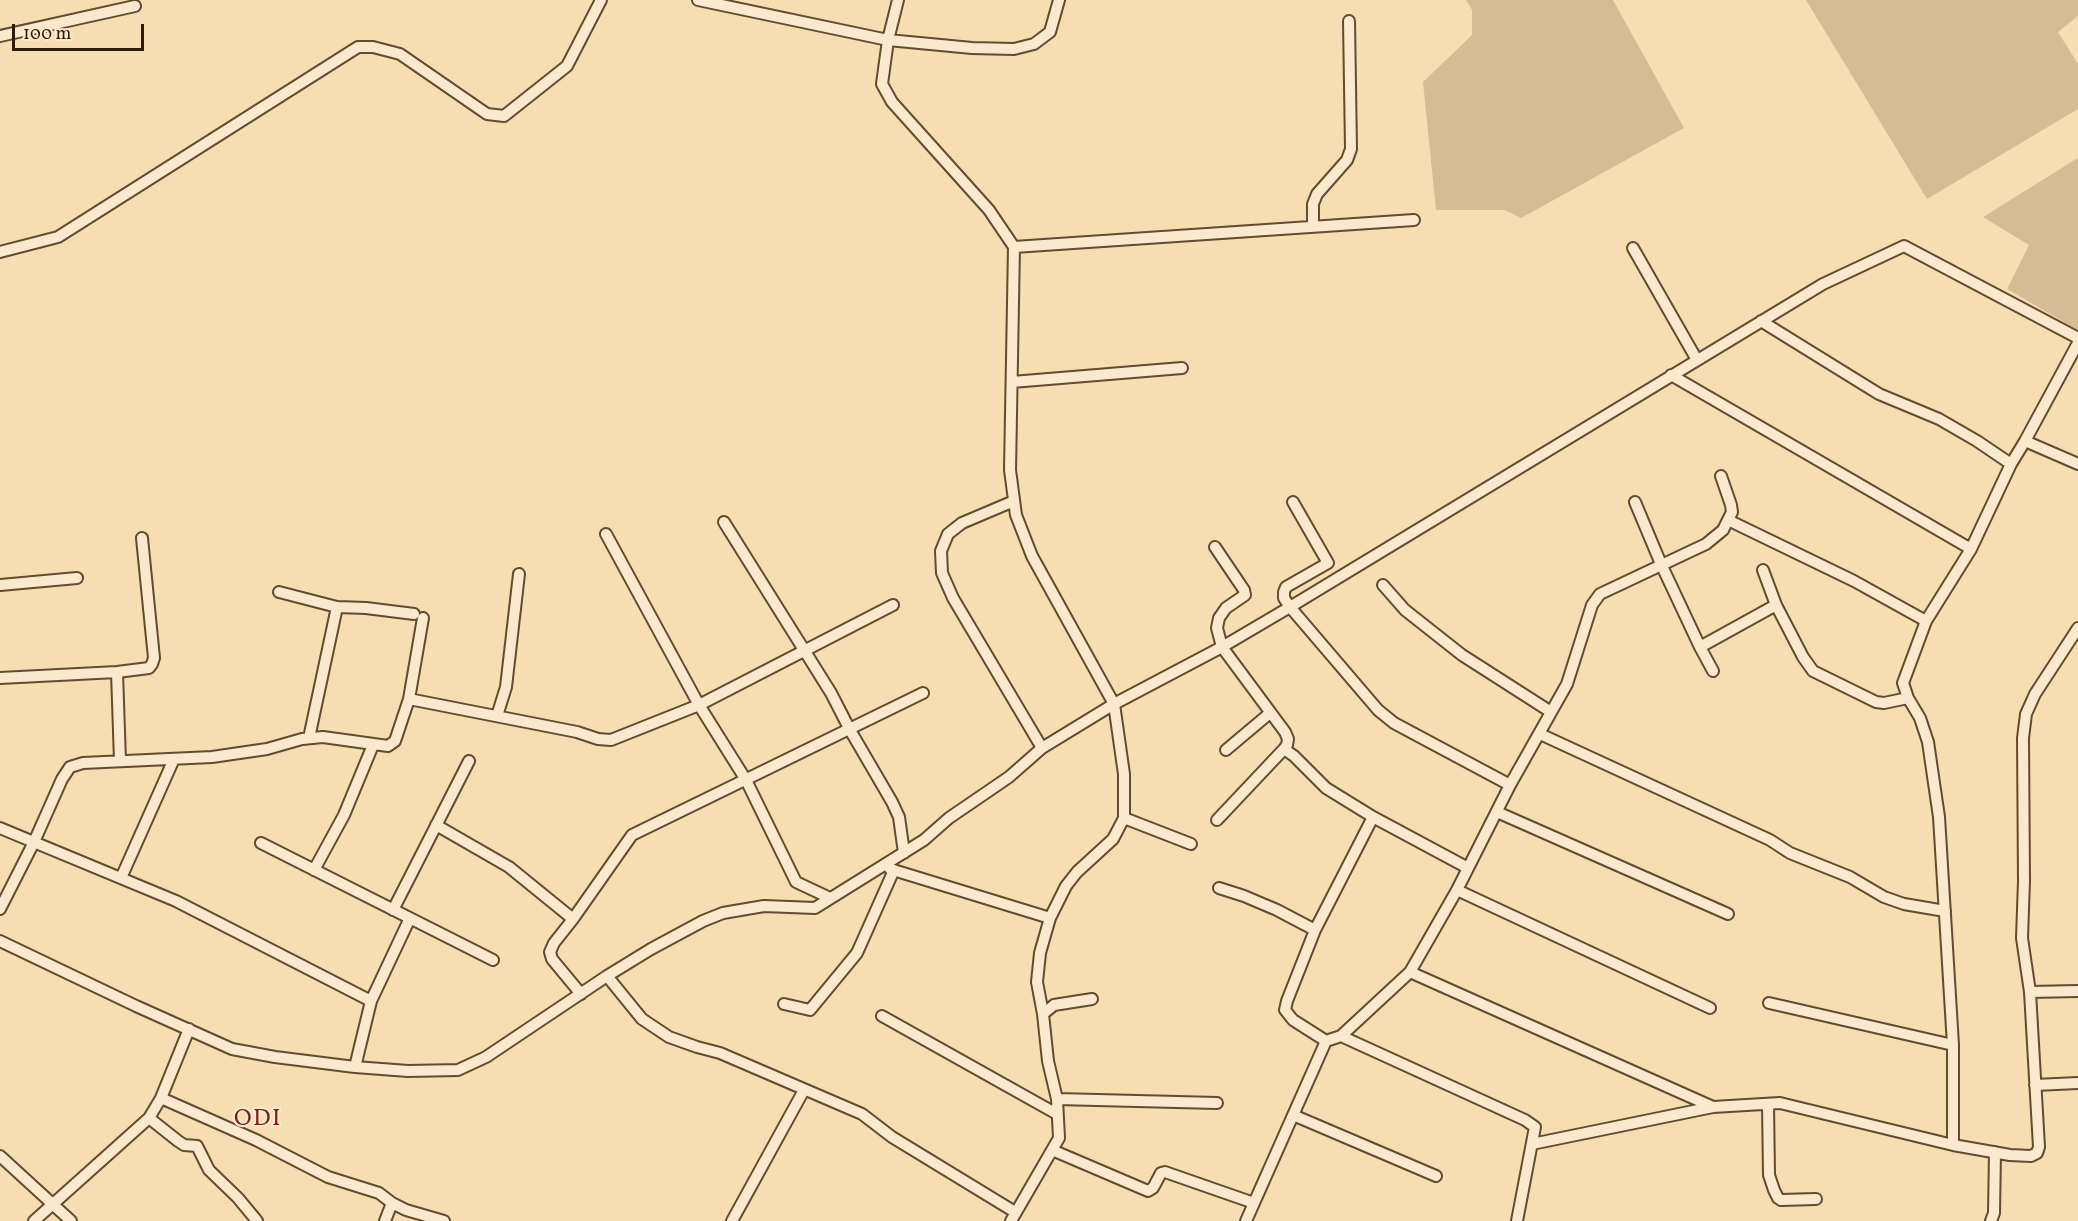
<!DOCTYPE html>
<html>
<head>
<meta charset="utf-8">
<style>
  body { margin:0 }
  #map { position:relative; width:2078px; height:1221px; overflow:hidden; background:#f7ddb2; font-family:Vollkorn,serif }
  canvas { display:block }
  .scale { position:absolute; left:12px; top:24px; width:132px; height:27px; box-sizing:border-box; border:3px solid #2f1c05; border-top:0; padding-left:8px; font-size:18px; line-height:21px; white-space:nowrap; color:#2f1c05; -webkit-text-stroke:4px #fae9cd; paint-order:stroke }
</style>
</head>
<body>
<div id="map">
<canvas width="2078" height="1221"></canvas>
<div class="scale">100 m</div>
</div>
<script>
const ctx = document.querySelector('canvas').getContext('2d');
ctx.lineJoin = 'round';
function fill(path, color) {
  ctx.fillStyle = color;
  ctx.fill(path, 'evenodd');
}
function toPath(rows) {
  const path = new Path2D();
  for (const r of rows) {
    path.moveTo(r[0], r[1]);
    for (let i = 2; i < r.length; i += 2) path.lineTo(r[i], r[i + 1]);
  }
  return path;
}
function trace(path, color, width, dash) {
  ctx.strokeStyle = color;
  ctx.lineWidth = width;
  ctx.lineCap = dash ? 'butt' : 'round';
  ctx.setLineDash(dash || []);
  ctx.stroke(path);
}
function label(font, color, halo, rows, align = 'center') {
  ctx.font = font + ' Vollkorn,serif';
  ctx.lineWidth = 4.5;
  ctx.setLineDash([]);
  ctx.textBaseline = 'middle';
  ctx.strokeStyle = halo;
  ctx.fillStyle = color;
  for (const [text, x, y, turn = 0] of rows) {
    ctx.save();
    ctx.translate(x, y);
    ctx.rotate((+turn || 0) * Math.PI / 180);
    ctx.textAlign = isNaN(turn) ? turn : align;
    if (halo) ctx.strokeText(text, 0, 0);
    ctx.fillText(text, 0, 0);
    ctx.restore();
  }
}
const green = toPath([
  [1466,0,1613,0,1684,128,1521,218,1505,210,1436,210,1423,82,1472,35,1472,10],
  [1806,0,2078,0,2078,16,2058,32,2078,64,2078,109,1927,199],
  [2078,158,2078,330,2007,289,2029,245,1983,217]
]);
const minor = toPath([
  [698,0,888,40,972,48,1014,49,1034,44,1050,32,1059,0],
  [898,0,888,40,882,84,892,102,989,210,1014,247,1010,470,1016,515,1032,556,1114,704,1124,774,1124,818,1113,839,1077,872,1066,886,1050,918,1040,953,1037,982,1043,1014,1048,1061,1057,1099,1059,1138,1011,1221],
  [0,36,135,6],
  [1313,227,1313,204,1317,194,1347,160,1351,149,1349,21],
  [1014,247,1414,220],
  [1633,248,1697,360],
  [0,252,58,237,358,47,373,47,400,54,487,114,504,116,567,66,601,0],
  [1761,321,1879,394,1939,419,1977,441,2011,464],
  [1671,375,1971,549],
  [1012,382,1182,368],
  [2025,441,2078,464],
  [1014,501,962,523,948,534,941,551,942,573,953,598,1042,748],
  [1293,502,1328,563,1286,587,1284,592,1284,598,1290,607,1378,710,1394,723,1510,785],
  [1635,502,1661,564,1700,647,1776,605],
  [1728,520,1854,581,1926,621],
  [724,522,831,693,850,730,892,802,899,817,904,853],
  [606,534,699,705,746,780,796,882,830,898],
  [1215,547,1244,590,1245,595,1226,608,1219,618,1217,628,1222,647,1285,732,1288,739,1287,745,1284,749],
  [1763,570,1776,605,1803,657,1813,671,1876,702,1884,703,1908,698],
  [0,585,77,578],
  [1383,585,1405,610,1462,655,1551,712],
  [279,592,337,607,366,608,414,614],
  [1700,647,1713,671],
  [117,672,120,761],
  [0,678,117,672,149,668,152,664,154,658,142,538],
  [409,699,423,618],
  [497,716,506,687,519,574],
  [1540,734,1770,840,1790,853,1850,877,1884,897,1904,904,1945,911],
  [309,738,337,607],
  [1226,750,1270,713],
  [1497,812,1728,914],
  [1124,818,1191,844],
  [1217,820,1284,749,1294,756,1326,788,1373,817],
  [436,825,509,867,573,919],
  [0,828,176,901,371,1001],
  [261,843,493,960],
  [890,869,1050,918],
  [314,870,344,815,373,745],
  [121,878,174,759],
  [1219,888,1244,896,1277,910,1315,930],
  [1457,890,1710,1008],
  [0,909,34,842,62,779,70,767,83,763,212,757,267,749,302,739,323,737,388,746,395,741,409,699,577,732,598,739,611,740,699,705,893,605],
  [393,910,469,761],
  [0,941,136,1006,232,1049,275,1057,355,1067,408,1071,458,1070,486,1057,607,976,651,949,703,921,723,913,764,906,815,908,924,840,949,818,1009,777,1042,748,1114,704,1222,647,1290,607,1823,284,1904,246,2078,338],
  [1410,972,1713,1107],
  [607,976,642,1019,669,1037,697,1047,720,1053,862,1114,892,1137,1015,1212],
  [2030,992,2078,991],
  [581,994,552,959,550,952,554,943,573,919,632,835,923,693],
  [1769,1003,1953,1045],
  [784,1004,810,1010,857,953,894,870],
  [1043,1014,1054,1005,1092,999],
  [882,1016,1057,1114],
  [1341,1036,1525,1120,1535,1127,1517,1221],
  [1326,1041,1293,1020,1285,1010,1287,1001,1315,930,1373,817,1468,868],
  [355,1067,371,1001,410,918],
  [2035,1085,2078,1083],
  [161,1098,256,1140,328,1177,379,1193,392,1203,406,1210,444,1221],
  [1057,1099,1217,1103],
  [1768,1104,1769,1175,1774,1190,1778,1198,1781,1200,1816,1199],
  [1293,1115,1436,1176],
  [149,1118,178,1141,184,1145,197,1146,209,1170,238,1198,257,1221],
  [1532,1144,1713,1107,1780,1103,1953,1145,2010,1155,2031,1156,2037,1153,2039,1147,2030,992,2022,938,2024,881,2023,738,2026,714,2035,694,2078,628],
  [1953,1145,1953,1045,1939,817,1928,742,1920,718,1908,698,1903,683,1926,621,1971,549,2011,464,2025,441,2078,343],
  [1052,1150,1148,1191,1153,1188,1161,1173,1165,1172,1254,1203],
  [0,1156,71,1221],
  [34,1221,149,1118,161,1098,189,1029],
  [385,1221,392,1203],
  [732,1221,804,1090],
  [1246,1221,1326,1041,1341,1036,1410,972,1457,890,1510,785,1567,684,1592,605,1600,594,1706,544,1723,530,1732,512,1731,505,1721,476],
  [1991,1221,1994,1213,1995,1152]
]);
const quarterNames = [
  ["ODI",258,1121]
];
fill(green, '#d5bc95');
trace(minor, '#614c30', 14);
trace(minor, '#fae9cd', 10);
ctx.letterSpacing = '1.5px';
label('24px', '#7a1f14', '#fae9cd', quarterNames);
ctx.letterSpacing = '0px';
</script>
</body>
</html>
